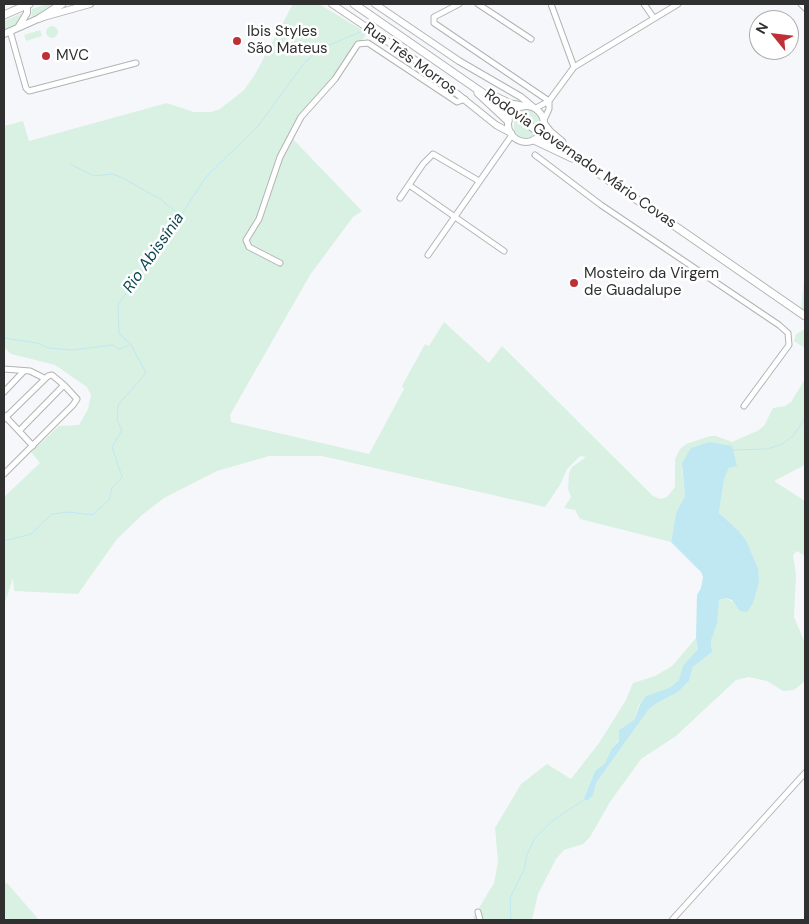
<!DOCTYPE html>
<html>
<head>
<meta charset="utf-8">
<style>
  body { margin:0 }
  #map { position:relative; width:809px; height:924px; overflow:hidden; background:#f6f7fa; font-family:"DM Sans",sans-serif }
  canvas { display:block }
  .frame { position:absolute; inset:0; border:5px solid #303031; pointer-events:none }
  .north { position:absolute; left:749px; top:10px; width:50px; height:50px; box-sizing:border-box; background:#fff; border:1px solid #acacad; border-radius:50%; rotate:299deg; font-size:14px; font-weight:700; line-height:20px; text-align:center; color:#303031 }
  .north::after { content:''; display:block; margin:auto; width:18px; height:22px; background:#bf3036; clip-path:polygon(50% 0,100% 100%,50% 72%,0 100%) }
</style>
</head>
<body>
<div id="map">
<canvas width="809" height="924"></canvas>
<div class="frame"></div>
<div class="north">N</div>
</div>
<script>
const ctx = document.querySelector('canvas').getContext('2d');
ctx.lineJoin = 'round';
function fill(path, color) {
  ctx.fillStyle = color;
  ctx.fill(path, 'evenodd');
}
function toPath(rows) {
  const path = new Path2D();
  for (const r of rows) {
    if (r.length === 3) {
      path.moveTo(r[0] + r[2], r[1]);
      path.arc(r[0], r[1], r[2], 0, 2 * Math.PI);
      continue;
    }
    path.moveTo(r[0], r[1]);
    for (let i = 2; i < r.length; i += 2) path.lineTo(r[i], r[i + 1]);
  }
  return path;
}
function trace(path, color, width, dash) {
  ctx.strokeStyle = color;
  ctx.lineWidth = width;
  ctx.lineCap = dash ? 'butt' : 'round';
  ctx.setLineDash(dash || []);
  ctx.stroke(path);
}
function label(font, color, halo, rows, align = 'center') {
  ctx.font = font + ' "DM Sans",sans-serif';
  ctx.lineWidth = 5;
  ctx.setLineDash([]);
  ctx.textBaseline = 'middle';
  ctx.strokeStyle = halo;
  ctx.fillStyle = color;
  for (const [text, x, y, turn = 0] of rows) {
    ctx.save();
    ctx.translate(x, y);
    ctx.rotate((+turn || 0) * Math.PI / 180);
    ctx.textAlign = isNaN(turn) ? turn : align;
    if (halo) ctx.strokeText(text, 0, 0);
    ctx.fillText(text, 0, 0);
    ctx.restore();
  }
}
const green = toPath([
  [47,4,61,4,31,21,32,9],
  [293,4,319,4,367,33,333,86,303,118,291,137,362,211,353,217,310,275,230,415,231,422,369,454,404,389,402,386,425,344,429,346,444,322,489,363,502,346,653,496,660,499,667,497,675,487,675,459,680,449,686,444,710,436,716,436,732,442,757,431,764,426,773,408,785,406,791,402,805,379,805,465,774,481,805,501,805,556,797,551,793,555,796,574,794,617,805,643,805,681,794,690,783,691,767,681,749,677,736,680,676,736,641,759,610,802,590,837,583,844,564,850,556,859,538,894,532,920,477,920,473,918,494,883,498,862,495,828,521,784,547,764,571,779,599,743,626,700,633,683,655,676,672,666,696,638,698,649,679,680,669,688,646,697,639,704,635,719,619,730,619,740,612,748,605,763,595,771,584,798,593,795,596,783,649,709,657,703,678,692,689,681,693,667,712,652,711,642,719,600,726,598,735,603,740,611,745,611,758,568,746,540,738,530,719,513,724,479,729,468,736,465,732,451,682,468,685,496,676,513,671,542,580,519,575,510,564,508,571,497,568,489,569,473,572,467,586,457,580,456,567,469,560,485,545,507,322,456,269,456,217,471,164,498,142,515,117,539,78,594,14,591,13,578,4,605,4,497,40,463,31,452,59,426,79,425,88,409,91,395,87,387,55,365,11,354,4,347,4,126,23,121,29,141,167,103,194,112,211,112,220,109,244,90,254,76],
  [25,12,19,23,5,30,4,21],
  [52,32,6],
  [40,30,42,36,26,41,24,35],
  [526,107,535,110,540,115,540,127,518,112],
  [514,120,537,135,530,140,521,139,514,132],
  [804,279,805,279,805,314,801,310],
  [805,329,805,348,794,341,796,334],
  [4,882,8,884,39,920,4,920]
]);
const water = toPath([
  [709,442,732,446,737,466,729,468,724,479,719,513,738,530,746,540,758,568,759,582,753,603,747,612,740,611,732,600,726,598,719,600,717,623,711,641,712,652,693,667,689,681,678,692,657,703,649,709,596,783,593,795,587,801,584,798,595,771,605,763,612,748,619,741,619,730,635,719,640,704,646,696,669,688,679,680,683,666,698,649,696,638,697,595,701,588,703,577,701,572,671,542,676,513,685,496,682,463,691,448]
]);
const stream = toPath([
  [70,164,94,176,112,174,121,177,160,199,180,215],
  [4,338,37,343,49,348,72,350,113,345,119,349,129,345],
  [732,450,766,449,781,445,793,436,805,418],
  [4,541,31,534,52,514,69,512,92,515,109,500,112,488,122,477,112,447,122,430,117,420,118,405,146,373,130,343,119,334,118,304,141,273,149,257,166,239,205,178,259,125,304,63,322,48,365,30],
  [511,920,510,898,524,870,527,855,534,839,552,821,585,799]
]);
const minor = toPath([
  [459,4,434,17,434,23,549,101],
  [478,4,531,39],
  [551,4,574,67],
  [644,4,653,17],
  [801,4,805,8],
  [10,31,26,88,29,91,136,63],
  [549,101,574,67,678,4],
  [536,108,549,101],
  [544,120,549,109,549,101],
  [535,155,601,205,779,325,788,333,789,345,744,406],
  [409,185,504,251],
  [400,198,423,164,433,154,479,181],
  [428,255,512,135],
  [280,263,249,247,246,240,259,219,280,157,301,117,335,79,358,44,368,43,457,102,465,99],
  [4,369,30,371,44,378],
  [4,392,23,372],
  [4,415,33,446],
  [4,419,48,376,52,375,64,385,77,399,73,405,4,474],
  [19,431,64,385],
  [478,912,480,920],
  [672,920,805,773]
]);
const major = toPath([
  [332,4,415,60,496,125,511,133],
  [375,4,459,61,521,97,533,107],
  [19,26,27,13,27,4],
  [4,34,40,18,90,4],
  [526,124,18]
]);
const highway = toPath([
  [354,4,805,316],
  [4,15,29,4],
  [40,18,62,4],
  [478,93,508,121],
  [496,97,511,104,522,106],
  [544,124,550,132,562,142],
  [534,140,572,158]
]);
const markers = [
  [237,41,5,"#bf3036"],
  [46,56,5,"#bf3036"],
  [574,283,5,"#bf3036"]
];
const poiNames = [
  ["Ibis Styles",247,32],
  ["São Mateus",247,49],
  ["MVC",56,56],
  ["Mosteiro da Virgem",584,274],
  ["de Guadalupe",584,291]
];
const streetNames = [
  ["Rua Três Morros",410,59,36],
  ["Rodovia Governador Mário Covas",580,159,35]
];
const waterNames = [
  ["Rio Abissínia",154,253,-55]
];
fill(green, '#d9f1e3');
fill(water, '#bfe8f2');
trace(stream, '#bfe8f2', 1);
trace(minor, '#b2b3b5', 7);
trace(major, '#b2b3b5', 8);
trace(highway, '#b2b3b5', 9);
trace(minor, '#fff', 5);
trace(major, '#fff', 6);
trace(highway, '#fff', 7);
for (const [x, y, r, color] of markers) {
  const dot = new Path2D();
  dot.arc(x, y, r, 0, 2 * Math.PI);
  ctx.fillStyle = color;
  ctx.fill(dot);
  trace(dot, '#fff', 2);
}
label('15px', '#303031', '#fff', poiNames, 'left');
label('15px', '#303031', '#fff', streetNames);
label('italic 16px', '#0d4753', '#fff', waterNames);
</script>
</body>
</html>
